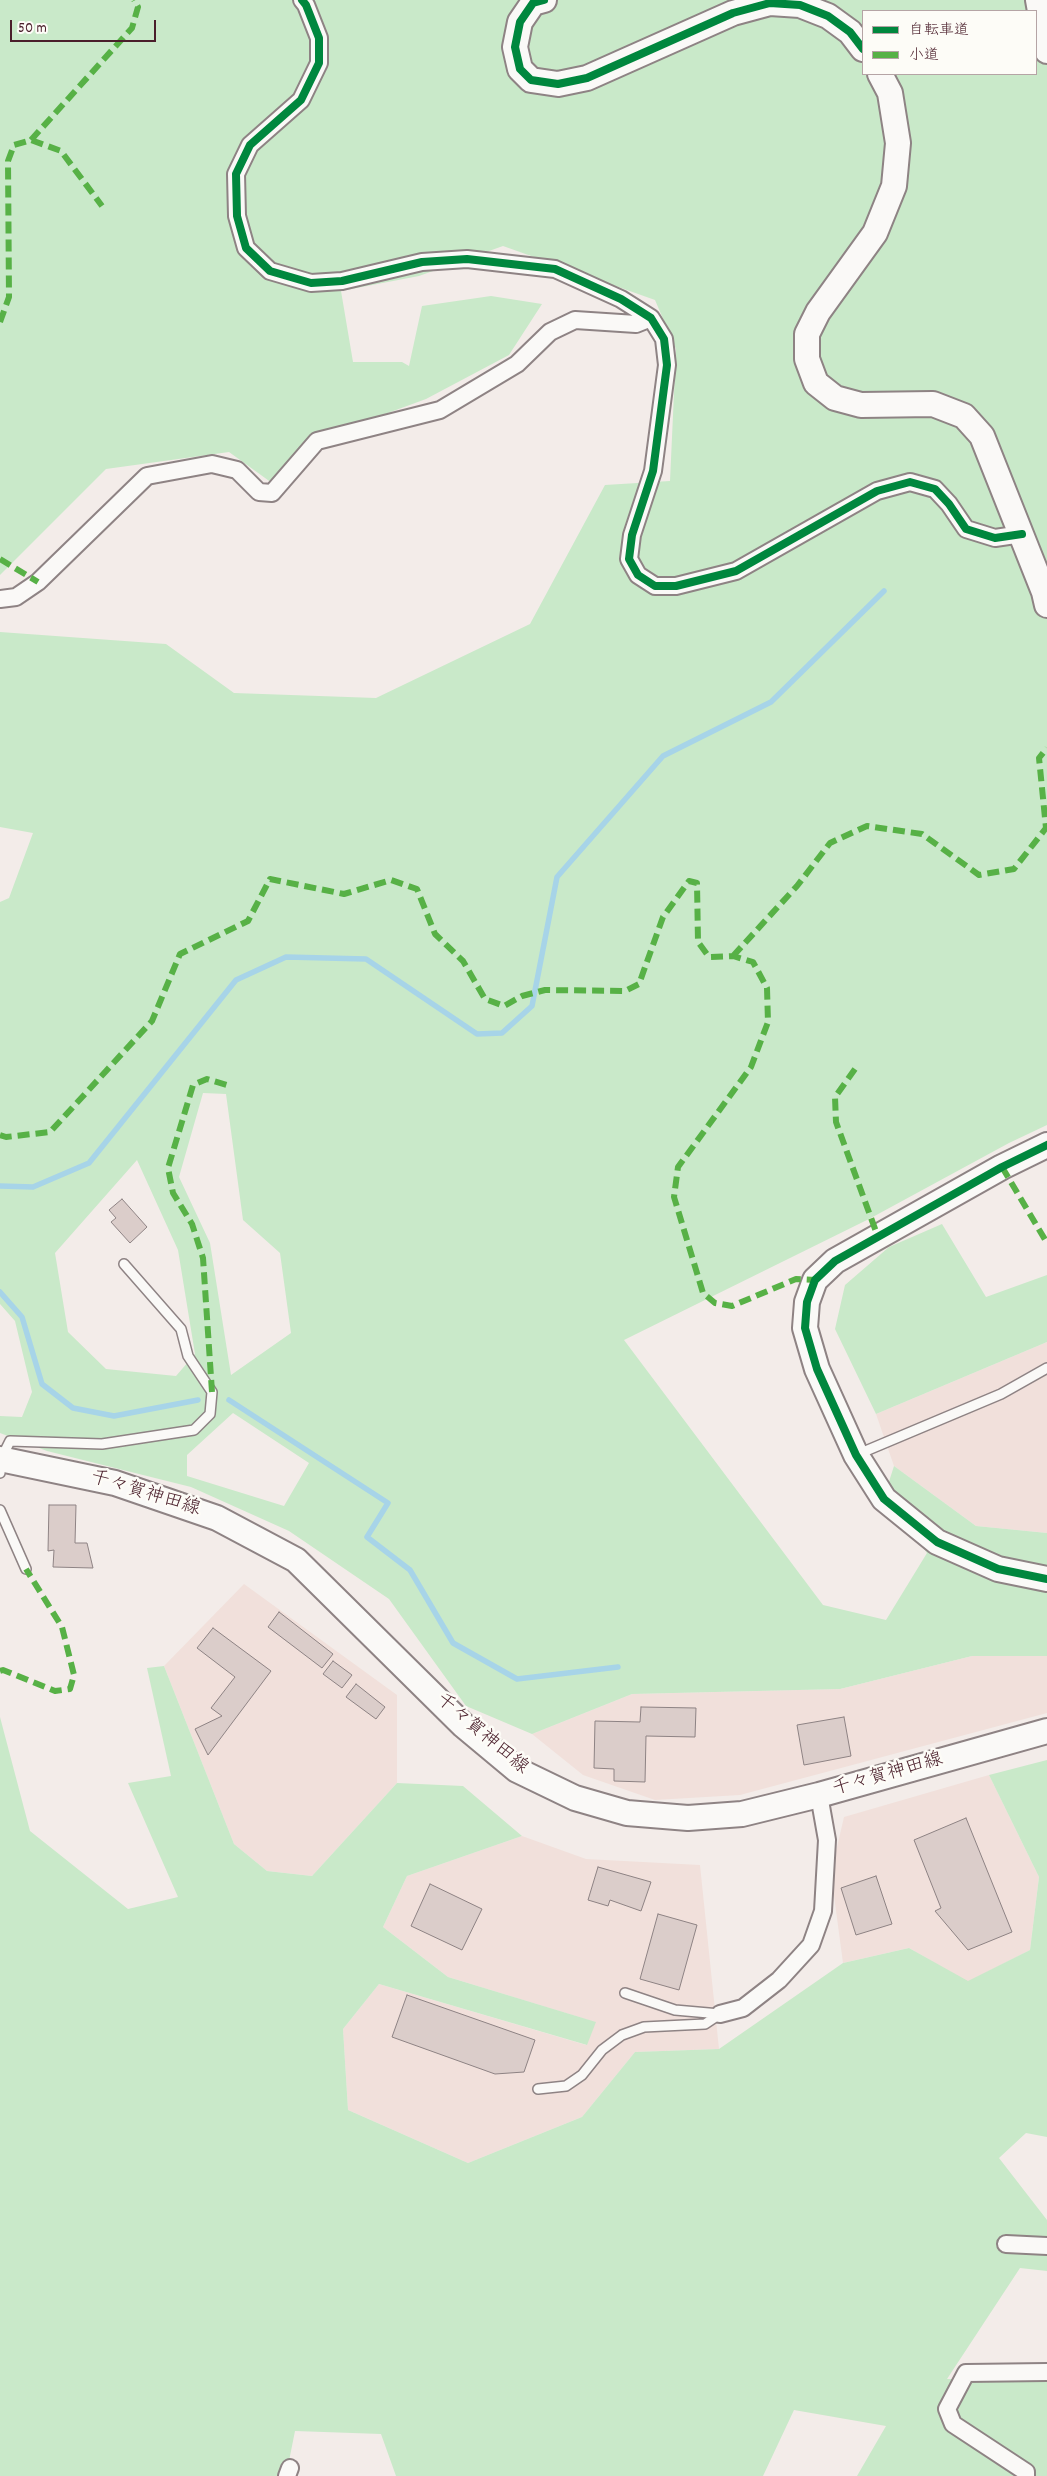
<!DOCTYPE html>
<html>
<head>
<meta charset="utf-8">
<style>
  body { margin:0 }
  #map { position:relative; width:1047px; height:2476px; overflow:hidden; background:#f3ece9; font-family:Dekko,"Klee One",sans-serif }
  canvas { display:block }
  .legend { position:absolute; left:862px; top:10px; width:175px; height:65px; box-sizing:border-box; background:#fdfcf7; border:1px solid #b5a4a5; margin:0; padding:6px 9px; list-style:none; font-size:15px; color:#4a1f2b }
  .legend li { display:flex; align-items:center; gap:10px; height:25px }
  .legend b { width:25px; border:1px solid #b5a4a5 }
  .scale { position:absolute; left:10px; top:20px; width:146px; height:22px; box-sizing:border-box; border:2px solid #4a1f2b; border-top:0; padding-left:6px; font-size:15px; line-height:18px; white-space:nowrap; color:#4a1f2b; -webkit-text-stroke:4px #fdfcf7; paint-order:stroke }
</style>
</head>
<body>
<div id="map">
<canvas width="1047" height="2476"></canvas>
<ul class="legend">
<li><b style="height:6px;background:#00873e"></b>自転車道</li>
<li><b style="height:6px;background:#57b146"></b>小道</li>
</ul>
<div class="scale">50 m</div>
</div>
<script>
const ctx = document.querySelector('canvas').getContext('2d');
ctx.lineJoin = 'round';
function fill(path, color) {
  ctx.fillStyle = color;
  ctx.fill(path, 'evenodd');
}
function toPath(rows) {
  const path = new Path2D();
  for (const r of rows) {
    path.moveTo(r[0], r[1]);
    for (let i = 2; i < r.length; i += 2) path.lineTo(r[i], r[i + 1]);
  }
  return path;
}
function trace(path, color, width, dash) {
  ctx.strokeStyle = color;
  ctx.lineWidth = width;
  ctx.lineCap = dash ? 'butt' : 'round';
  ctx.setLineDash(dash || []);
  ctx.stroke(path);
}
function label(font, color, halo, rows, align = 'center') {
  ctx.font = font + ' Dekko,"Klee One",sans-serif';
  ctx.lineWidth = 5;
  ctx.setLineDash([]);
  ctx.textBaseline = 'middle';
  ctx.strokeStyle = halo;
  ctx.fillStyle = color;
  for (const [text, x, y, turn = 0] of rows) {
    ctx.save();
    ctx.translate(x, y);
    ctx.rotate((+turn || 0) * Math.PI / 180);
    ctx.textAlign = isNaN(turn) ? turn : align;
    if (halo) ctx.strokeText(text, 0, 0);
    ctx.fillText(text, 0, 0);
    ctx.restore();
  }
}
const built = toPath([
  [1047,1342,1047,1533,976,1526,894,1466,876,1414],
  [244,1584,397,1695,397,1783,312,1876,267,1871,234,1844,164,1666],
  [972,1656,1047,1656,1047,1713,740,1795,655,1800,583,1775,532,1734,632,1694,840,1689],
  [989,1775,1039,1877,1030,1950,968,1982,909,1948,843,1963,831,1873,844,1817],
  [522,1836,586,1859,700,1865,719,2049,635,2052,582,2117,468,2163,348,2110,343,2029,379,1984,586,2045,595,2022,448,1977,383,1927,407,1876]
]);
const green = toPath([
  [0,0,1047,0,1047,1125,1009,1143,869,1219,624,1340,823,1605,886,1620,927,1553,885,1494,894,1466,976,1526,1047,1533,1047,1656,972,1656,840,1689,632,1694,532,1734,466,1706,389,1599,289,1531,191,1487,47,1451,0,1433,0,1416,22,1417,32,1392,15,1321,0,1304,0,902,9,898,33,833,0,827,0,632,166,644,234,693,376,698,530,624,605,485,670,481,676,349,655,300,503,246,419,276,341,291,353,362,402,362,409,366,422,306,491,296,542,304,509,355,426,399,306,443,272,483,229,452,106,469,0,575],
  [863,11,1036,11,1036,74,863,74],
  [203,1093,226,1094,243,1220,280,1253,291,1333,231,1375,210,1243,179,1177],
  [137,1160,178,1250,195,1354,176,1376,106,1369,68,1332,55,1253],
  [233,1413,309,1463,284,1506,187,1476,187,1455],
  [942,1224,986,1297,1047,1275,1047,1342,876,1414,835,1329,845,1285,889,1247],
  [164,1666,234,1844,267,1871,312,1876,397,1783,463,1786,522,1836,407,1876,383,1927,448,1977,596,2022,587,2045,379,1984,343,2029,348,2110,468,2163,582,2117,635,2052,719,2049,843,1963,909,1948,968,1981,1030,1950,1039,1877,989,1775,1047,1760,1047,2137,1026,2133,999,2158,1047,2220,1047,2271,1020,2268,947,2379,1047,2380,1047,2476,857,2476,886,2426,794,2410,763,2476,396,2476,381,2434,295,2431,286,2476,0,2476,0,1717,30,1831,128,1909,178,1897,128,1783,171,1776,147,1668]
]);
const stream = toPath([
  [0,1186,33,1187,89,1163,236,980,286,957,366,959,477,1034,502,1033,532,1006,557,877,663,756,771,702,884,591],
  [0,1292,22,1317,42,1384,73,1408,114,1416,198,1400],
  [229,1400,388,1503,367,1537,410,1570,453,1643,517,1679,618,1667]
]);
const building = toPath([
  [122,1199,147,1227,130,1243,111,1222,116,1218,109,1210,122,1199],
  [49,1505,76,1505,75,1543,87,1543,93,1568,53,1567,54,1550,48,1551,49,1505],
  [279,1612,333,1654,322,1668,268,1627,279,1612],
  [213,1628,271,1671,208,1755,195,1729,222,1716,211,1708,235,1677,197,1648,213,1628],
  [333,1661,352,1675,342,1688,323,1674,333,1661],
  [356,1684,385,1707,376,1719,346,1697,356,1684],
  [641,1707,696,1708,695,1737,646,1736,645,1782,614,1781,614,1769,594,1768,595,1721,640,1722,641,1707],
  [844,1717,851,1756,804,1765,797,1725,844,1717],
  [966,1818,1012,1932,968,1950,935,1911,941,1908,914,1840,966,1818],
  [598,1867,651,1882,641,1911,610,1900,608,1906,588,1900,598,1867],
  [876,1876,892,1924,856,1935,841,1888,876,1876],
  [430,1884,482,1909,462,1950,411,1926,430,1884],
  [658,1914,697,1925,679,1990,640,1979,658,1914],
  [407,1995,535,2040,524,2072,495,2074,392,2037,407,1995]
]);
const lane = toPath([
  [856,1455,1001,1394,1047,1368],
  [0,1473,1,1459,10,1441,102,1444,194,1430,210,1414,212,1392,188,1356,181,1329,124,1264],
  [0,1510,26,1569],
  [625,1993,675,2010,720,2014],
  [538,2089,566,2086,582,2075,602,2050,622,2035,644,2027,705,2024,720,2014]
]);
const street = toPath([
  [302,0,306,5,319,38,319,63,301,100,250,145,236,174,237,216,246,248,270,271,311,283,342,281,422,262,467,259,555,269,621,299,651,318,664,339,667,365,653,471,632,535,629,559,638,575,655,586,676,586,736,571,877,491,910,482,935,489,949,504,966,529,995,538,1022,534],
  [0,599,16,597,38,582,147,476,212,464,237,470,259,492,272,493,317,441,440,410,517,364,550,332,575,320,636,324,651,318],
  [720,2014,743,2008,779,1980,811,1945,823,1911,827,1840,819,1795],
  [1006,2244,1047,2246],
  [287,2476,290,2468],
  [1026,2476,1026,2472,953,2424,947,2409,966,2373,1047,2372]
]);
const secondary = toPath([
  [544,0,533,3,520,22,515,47,520,69,531,80,558,84,587,78,733,13,770,3,800,5,828,16,850,32,863,49],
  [1038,0,1047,51],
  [880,74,890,93,898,143,894,186,875,233,818,312,807,334,807,359,816,383,835,398,861,405,933,404,964,416,982,436,1044,592,1047,605],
  [1047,1145,1002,1167,835,1261,815,1280,807,1302,805,1328,817,1369,856,1455,884,1499,937,1542,998,1569,1047,1579],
  [0,1459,115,1483,217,1518,296,1560,463,1725,517,1770,575,1798,627,1813,688,1818,742,1814,819,1795,1047,1731]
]);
const quiet = toPath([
  [31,140,132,28,138,7,134,0],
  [0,322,9,297,8,161,14,145,31,140,61,151,102,206],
  [0,559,38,582],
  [733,956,797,886,830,843,867,826,922,834,979,875,1014,869,1046,828,1039,758,1047,748],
  [855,1069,835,1097,836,1122,878,1237],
  [0,1135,6,1137,50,1132,152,1021,180,954,248,921,270,879,344,894,391,880,417,889,435,934,463,961,485,999,504,1006,522,996,545,990,625,991,639,984,663,917,689,881,697,883,698,942,709,957,733,956,753,962,767,988,768,1022,751,1067,678,1167,674,1197,703,1293,715,1303,732,1306,796,1279,815,1280],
  [1002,1167,1047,1243],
  [212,1392,203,1258,192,1224,173,1193,168,1168,193,1085,207,1079,227,1085],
  [0,1671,3,1670,55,1691,70,1689,74,1675,62,1627,26,1569]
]);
const cycleway = toPath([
  [302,0,306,5,319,38,319,63,301,100,250,145,236,174,237,216,246,248,270,271,311,283,342,281,422,262,467,259,555,269,621,299,651,318,664,339,667,365,653,471,632,535,629,559,638,575,655,586,676,586,736,571,877,491,910,482,935,489,949,504,966,529,995,538,1022,534],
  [544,0,533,3,520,22,515,47,520,69,531,80,558,84,587,78,733,13,770,3,800,5,828,16,850,32,863,49],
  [1047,1145,1002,1167,835,1261,815,1280,807,1302,805,1328,817,1369,856,1455,884,1499,937,1542,998,1569,1047,1579]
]);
const streetNames = [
  ["千々賀神田線",145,1495,17],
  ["千々賀神田線",481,1735,40],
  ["千々賀神田線",888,1776,-16]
];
fill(built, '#f1e0db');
fill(green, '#c9e9c9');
trace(stream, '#a7d4e8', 5.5);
fill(building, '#dbcdca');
trace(building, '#8e8384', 1);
trace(lane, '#8e8384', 12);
trace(street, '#8e8384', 20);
trace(secondary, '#8e8384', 28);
trace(lane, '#faf9f7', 9);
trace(street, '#faf9f7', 16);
trace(secondary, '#faf9f7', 24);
trace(quiet, '#57b146', 6, [12, 6]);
trace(cycleway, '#00873e', 8);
label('19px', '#4a1f2b', '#fdfcf7', streetNames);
</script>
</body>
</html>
